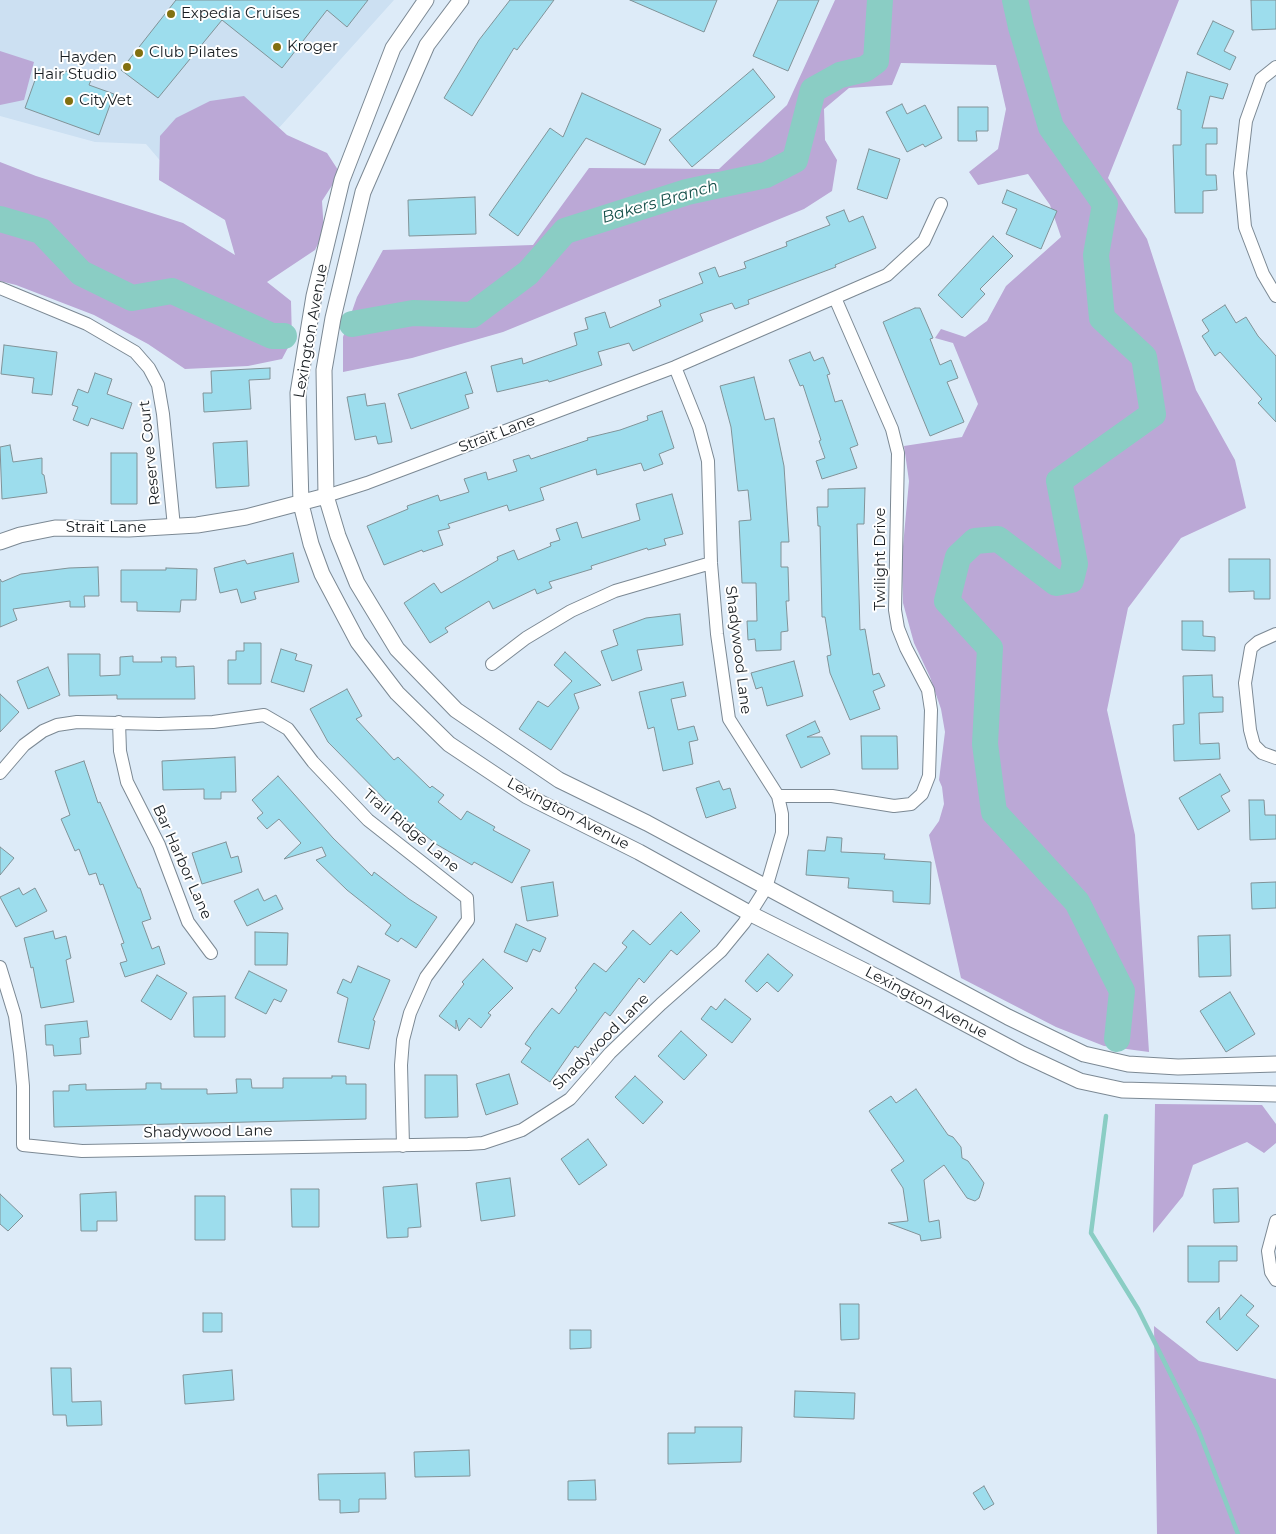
<!DOCTYPE html>
<html>
<head>
<meta charset="utf-8">
<style>
  body { margin:0 }
  canvas { display:block; background:#ddebf8 }
</style>
</head>
<body>
<canvas width="1276" height="1534"></canvas>
<script>
const ctx = document.querySelector('canvas').getContext('2d');
ctx.lineJoin = 'round';
function fill(path, color) {
  ctx.fillStyle = color;
  ctx.fill(path, 'evenodd');
}
function toPath(rows) {
  const path = new Path2D();
  for (const r of rows) {
    path.moveTo(r[0], r[1]);
    for (let i = 2; i < r.length; i += 2) path.lineTo(r[i], r[i + 1]);
  }
  return path;
}
function trace(path, color, width, dash) {
  ctx.strokeStyle = color;
  ctx.lineWidth = width;
  ctx.lineCap = dash ? 'butt' : 'round';
  ctx.setLineDash(dash || []);
  ctx.stroke(path);
}
function label(font, color, halo, rows, align = 'center') {
  ctx.font = font + ' Montserrat,sans-serif';
  ctx.lineWidth = 4;
  ctx.setLineDash([]);
  ctx.textBaseline = 'middle';
  ctx.strokeStyle = halo;
  ctx.fillStyle = color;
  for (const [text, x, y, turn = 0] of rows) {
    ctx.save();
    ctx.translate(x, y);
    ctx.rotate((+turn || 0) * Math.PI / 180);
    ctx.textAlign = isNaN(turn) ? turn : align;
    if (halo) ctx.strokeText(text, 0, 0);
    ctx.fillText(text, 0, 0);
    ctx.restore();
  }
}
const built = toPath([
  [0,0,394,0,251,159,181,185,146,144,95,142,0,116]
]);
const forest = toPath([
  [835,0,1179,0,1108,178,1147,239,1196,390,1235,460,1246,508,1181,538,1128,608,1107,710,1135,835,1149,1052,1104,1046,1056,1027,961,978,929,835,939,821,944,804,942,787,939,780,945,732,941,709,930,677,914,643,903,603,902,557,909,481,904,446,962,437,978,404,953,343,935,338,941,329,965,337,987,321,1006,286,1061,237,1050,205,1028,174,978,185,969,172,998,149,1006,109,996,65,901,63,892,85,849,88,824,109,825,140,837,160,832,191,804,209,503,332,412,358,343,372,343,337,357,297,383,250,533,245,589,168,719,169,787,105],
  [0,51,34,62,24,100,0,105],
  [244,96,287,135,327,153,340,173,322,201,324,232,315,250,267,282,291,301,292,340,282,359,248,366,185,369,148,344,94,315,16,285,0,281,0,162,36,176,183,223,235,255,225,220,159,180,160,136,176,118,210,101],
  [1155,1104,1262,1105,1276,1124,1276,1143,1264,1153,1247,1142,1193,1165,1183,1196,1153,1233],
  [1154,1326,1199,1361,1276,1379,1276,1534,1157,1534]
]);
const stream = toPath([
  [1106,1116,1091,1233,1138,1309,1198,1429,1238,1534]
]);
const river = toPath([
  [1015,0,1021,27,1051,127,1105,204,1096,255,1102,318,1144,357,1153,414,1059,481,1075,564,1071,580,1056,583,998,539,975,541,958,557,947,601,990,648,985,744,994,812,1077,902,1122,991,1117,1039],
  [0,219,41,231,81,273,132,298,172,291,272,336,284,336],
  [352,324,413,313,472,315,528,273,565,231,687,192,766,175,795,160,813,90,840,75,865,69,876,61,880,0]
]);
const building = toPath([
  [176,0,368,0,347,27,327,10,282,68,222,20,158,98,121,70,176,0],
  [510,0,554,0,517,50,514,48,472,116,444,98,479,40,510,0],
  [630,0,717,0,704,32,630,0],
  [778,0,819,0,788,71,753,56,778,0],
  [1251,0,1276,0,1276,29,1252,30,1251,0],
  [1213,21,1234,31,1224,51,1236,57,1230,70,1197,54,1213,21],
  [39,69,61,77,66,71,91,80,89,85,114,94,99,135,25,108,39,69],
  [753,69,775,97,692,167,669,140,753,69],
  [1187,72,1228,84,1223,99,1210,96,1202,128,1217,128,1217,144,1206,144,1206,175,1216,175,1217,190,1203,191,1203,213,1175,213,1173,145,1181,145,1181,110,1177,109,1187,72],
  [582,93,661,129,645,165,586,138,518,236,489,215,550,128,563,137,582,93],
  [902,104,907,114,925,105,942,138,925,147,923,144,907,152,886,112,902,104],
  [958,107,988,107,988,131,976,131,977,141,958,141,958,107],
  [869,149,900,159,887,199,857,189,869,149],
  [1007,190,1057,211,1041,249,1006,234,1017,209,1002,203,1007,190],
  [475,197,476,234,409,236,408,200,475,197],
  [844,210,849,222,863,216,876,248,835,265,836,267,748,300,749,304,735,309,732,303,700,314,703,321,633,351,629,343,598,352,602,365,549,382,548,380,497,392,491,366,522,358,523,364,577,345,574,333,588,329,585,318,605,312,610,328,661,306,659,300,703,283,699,273,715,267,719,277,746,268,744,262,787,246,786,242,830,225,826,217,844,210],
  [993,236,1013,256,980,289,985,294,962,318,938,295,993,236],
  [1225,305,1236,323,1246,317,1258,336,1276,356,1276,422,1258,403,1262,399,1220,352,1215,356,1202,336,1209,331,1202,320,1225,305],
  [915,308,920,308,933,338,930,339,940,365,951,360,958,378,947,382,964,422,930,436,883,322,915,308],
  [4,345,57,352,52,395,32,393,34,378,1,374,4,345],
  [810,352,814,361,823,357,830,374,827,375,835,402,842,400,858,445,850,448,857,468,822,479,816,461,825,458,819,441,821,440,803,385,800,386,789,360,810,352],
  [270,368,270,379,249,380,251,409,204,412,203,393,212,393,211,371,270,368],
  [466,372,473,393,465,395,469,408,411,429,398,394,466,372],
  [95,373,112,379,107,394,132,403,123,429,91,418,88,426,73,420,78,407,72,405,78,389,88,393,95,373],
  [754,377,765,420,774,418,784,466,789,542,781,542,781,567,788,567,789,601,786,601,788,631,781,632,781,650,756,651,755,639,748,640,747,621,757,621,756,583,742,583,739,521,751,520,748,490,738,491,731,427,720,386,754,377],
  [365,394,367,406,385,403,392,442,378,444,376,436,355,440,347,397,365,394],
  [662,411,674,448,659,454,663,464,644,471,641,463,597,475,596,469,540,488,544,500,509,511,507,505,448,524,450,528,438,531,443,545,423,552,422,550,384,565,367,526,408,509,407,506,438,495,440,501,469,492,464,479,486,472,488,480,517,471,513,460,529,455,531,459,588,440,587,438,620,430,648,420,647,416,662,411],
  [247,441,249,486,216,488,213,443,247,441],
  [10,445,13,462,42,458,42,474,44,475,47,493,2,499,0,447,10,445],
  [111,453,137,453,137,504,111,504,111,453],
  [865,488,864,524,857,524,860,630,865,629,873,675,879,673,885,686,873,691,880,709,850,720,830,673,827,656,831,655,825,617,822,617,820,526,818,526,817,507,828,507,828,489,865,488],
  [672,494,683,534,664,539,666,545,648,550,647,548,591,566,592,569,549,582,552,588,537,594,535,589,493,609,489,601,445,628,448,632,430,643,404,603,434,583,441,593,498,560,497,557,514,550,518,560,551,546,550,543,560,540,556,529,577,522,582,538,640,520,636,504,672,494],
  [293,553,299,582,254,592,256,599,241,603,237,589,220,593,214,568,245,560,247,564,293,553],
  [1229,559,1270,559,1270,599,1254,599,1254,591,1229,592,1229,559],
  [98,567,99,596,84,596,85,607,70,607,70,601,13,609,17,620,0,627,0,579,2,582,21,574,69,568,98,567],
  [166,568,197,569,196,600,181,600,180,612,137,611,137,602,121,602,121,570,166,570,166,568],
  [680,614,683,645,637,650,642,670,612,681,601,651,618,645,613,630,646,618,680,614],
  [1182,621,1203,621,1203,636,1215,637,1215,651,1182,650,1182,621],
  [244,643,261,643,261,684,228,684,228,660,236,660,236,651,244,651,244,643],
  [281,649,297,654,295,660,312,665,304,692,271,682,281,649],
  [565,652,601,685,574,694,579,708,551,750,519,729,538,701,548,707,572,681,554,665,565,652],
  [68,654,100,654,100,676,120,675,120,657,133,656,133,662,162,662,161,657,176,657,176,667,194,666,195,699,117,699,117,695,69,696,68,654],
  [794,661,803,696,767,706,762,687,756,689,751,673,794,661],
  [48,667,60,695,28,709,17,681,48,667],
  [1212,675,1213,697,1223,697,1223,712,1199,713,1200,744,1219,743,1220,759,1174,761,1173,725,1184,724,1183,676,1212,675],
  [683,682,686,696,671,699,678,730,694,726,698,740,689,742,693,764,663,771,654,727,648,729,639,692,683,682],
  [347,689,362,716,356,719,394,760,398,757,430,788,432,786,444,795,438,802,461,820,467,811,495,827,493,830,530,850,512,883,474,862,472,865,436,844,402,817,328,742,310,709,347,689],
  [0,694,19,712,0,732,0,694],
  [815,721,820,732,807,737,822,737,830,754,801,768,786,735,815,721],
  [861,736,897,736,898,769,862,769,861,736],
  [235,757,236,792,221,792,221,799,204,799,204,789,163,790,162,761,235,757],
  [84,761,98,803,100,802,138,888,140,888,151,919,142,922,152,949,159,946,165,964,125,977,120,963,127,961,121,944,124,943,103,884,100,885,96,873,89,875,79,849,75,851,61,819,70,815,55,771,84,761],
  [1220,774,1230,791,1221,796,1230,811,1198,830,1179,798,1220,774],
  [278,776,333,838,372,876,374,872,409,899,437,917,416,948,401,938,398,942,385,934,391,925,347,890,316,860,326,856,322,847,284,859,301,843,279,819,267,829,257,818,263,813,252,800,278,776],
  [719,781,723,790,730,788,736,808,706,818,696,788,719,781],
  [1249,800,1264,800,1265,815,1276,815,1276,839,1250,840,1249,800],
  [827,837,842,838,841,852,885,854,884,859,931,862,930,904,893,902,893,891,848,888,849,878,806,875,808,850,825,851,827,837],
  [226,842,231,858,238,856,242,872,202,884,192,853,226,842],
  [0,847,14,858,0,875,0,847],
  [553,882,558,916,527,921,521,887,553,882],
  [1276,882,1276,908,1252,909,1251,883,1276,882],
  [19,888,23,895,35,888,47,911,16,927,0,897,19,888],
  [258,889,264,901,276,895,283,909,247,926,234,901,258,889],
  [681,912,700,931,677,955,671,950,644,983,639,978,610,1016,605,1012,578,1048,575,1046,550,1082,521,1062,531,1048,525,1044,534,1031,552,1008,559,1014,577,990,575,988,594,963,606,972,627,947,622,943,633,930,650,945,681,912],
  [516,924,546,938,540,952,533,949,527,962,504,952,516,924],
  [53,931,55,939,66,936,71,958,66,960,74,1002,41,1008,33,967,31,968,24,938,53,931],
  [255,932,288,933,287,965,255,965,255,932],
  [1230,935,1231,976,1199,977,1198,936,1230,935],
  [768,954,793,975,778,992,767,982,757,992,745,981,768,954],
  [483,959,513,988,488,1013,491,1015,481,1028,469,1018,459,1031,456,1020,456,1029,439,1016,464,984,462,982,483,959],
  [358,966,390,980,373,1020,375,1021,369,1049,338,1042,348,998,337,993,343,979,351,983,358,966],
  [249,971,287,990,281,1002,274,999,266,1014,235,998,249,971],
  [157,975,187,993,171,1020,141,1001,157,975],
  [1230,992,1255,1034,1226,1052,1200,1011,1230,992],
  [225,996,225,1037,194,1037,193,997,225,996],
  [725,999,751,1019,732,1043,701,1019,711,1006,716,1010,725,999],
  [87,1021,89,1037,80,1038,81,1054,54,1056,53,1045,46,1045,45,1025,87,1021],
  [681,1031,707,1055,684,1080,658,1056,681,1031],
  [509,1074,518,1104,486,1115,476,1084,509,1074],
  [425,1075,457,1075,458,1117,425,1118,425,1075],
  [332,1076,346,1076,346,1084,366,1084,366,1119,54,1127,53,1091,69,1091,69,1085,86,1084,86,1090,146,1089,146,1083,161,1083,161,1089,207,1089,207,1094,237,1093,236,1079,251,1079,252,1088,283,1088,283,1078,332,1078,332,1076],
  [635,1076,663,1102,643,1124,615,1097,635,1076],
  [916,1089,948,1135,953,1137,961,1147,962,1158,968,1161,984,1183,979,1198,975,1201,967,1198,944,1165,924,1180,929,1222,939,1220,941,1238,921,1241,920,1235,888,1223,908,1221,903,1188,891,1170,904,1161,869,1111,891,1096,896,1103,916,1089],
  [588,1139,607,1165,579,1185,561,1159,588,1139],
  [510,1178,515,1216,481,1221,476,1183,510,1178],
  [417,1184,421,1227,408,1228,408,1237,387,1238,383,1187,417,1184],
  [1238,1188,1239,1222,1214,1223,1213,1189,1238,1188],
  [291,1189,319,1189,319,1227,292,1227,291,1189],
  [116,1192,117,1221,97,1221,97,1231,81,1231,80,1194,116,1192],
  [0,1194,23,1216,8,1231,0,1224,0,1194],
  [195,1196,225,1196,225,1240,195,1240,195,1196],
  [1188,1246,1237,1246,1237,1261,1219,1261,1219,1282,1188,1282,1188,1246],
  [1241,1295,1254,1306,1246,1315,1259,1326,1237,1351,1206,1322,1219,1307,1220,1320,1241,1295],
  [840,1304,859,1304,859,1339,841,1340,840,1304],
  [203,1313,222,1313,222,1332,203,1332,203,1313],
  [570,1330,591,1330,591,1348,570,1349,570,1330],
  [51,1368,71,1368,72,1402,101,1401,102,1425,67,1426,66,1415,53,1415,51,1368],
  [232,1370,234,1400,185,1404,183,1375,232,1370],
  [795,1391,855,1393,854,1419,794,1417,795,1391],
  [695,1427,742,1427,741,1462,668,1464,668,1433,695,1433,695,1427],
  [469,1450,470,1476,415,1477,414,1452,469,1450],
  [385,1473,386,1499,359,1499,359,1512,340,1513,340,1500,319,1500,318,1474,385,1473],
  [595,1480,596,1500,568,1500,568,1481,595,1480],
  [984,1486,994,1504,984,1510,973,1493,984,1486]
]);
const minor = toPath([
  [1276,67,1261,79,1246,121,1240,173,1245,227,1263,274,1276,296],
  [0,288,87,324,135,352,149,368,158,385,163,414,174,527],
  [326,496,367,483,675,367,887,275,924,241,941,204],
  [1276,634,1258,642,1251,648,1245,683,1250,730,1254,745,1262,753,1276,758],
  [492,664,526,638,571,611,615,591,711,563],
  [119,722,120,751,127,782,159,845,188,922,211,953],
  [0,773,24,745,43,731,57,725,77,722,159,724,213,722,264,715,288,729,313,762,368,820,467,898,468,920,426,977,410,1013,403,1040,401,1065,403,1146],
  [778,796,832,796,894,806,911,804,922,794,929,776,931,710,928,690,906,648,898,628,895,610,898,453,892,429,835,298],
  [0,967,15,1016,20,1054,23,1086,23,1145,82,1151,468,1144,483,1143,522,1130,570,1099,610,1053,661,1004,721,951,744,923,766,888,782,833,782,814,778,796,729,719,717,634,711,563,708,461,699,427,675,367],
  [1276,1221,1268,1251,1271,1272,1276,1280]
]);
const tertiary = toPath([
  [426,0,393,48,342,180,314,296,298,393,301,504,311,544,322,574,358,642,397,693,449,744,527,796,639,852,751,914,885,981,1022,1054,1080,1081,1122,1090,1276,1094],
  [461,0,427,45,363,192,333,318,324,370,326,496,338,536,357,583,397,649,456,710,559,780,647,823,1008,1017,1084,1054,1128,1064,1178,1067,1276,1064],
  [0,542,20,535,55,528,129,529,197,525,246,517,326,496]
]);
const markers = [
  [171,14,5,"#827010"],
  [277,47,5,"#827010"],
  [139,53,5,"#827010"],
  [127,67,5,"#827010"],
  [69,101,5,"#827010"]
];
const poiNames = [
  ["Expedia Cruises",181,14],
  ["Kroger",287,47],
  ["Club Pilates",149,53],
  ["Hayden",117,58,"right"],
  ["Hair Studio",117,75,"right"],
  ["CityVet",79,101]
];
const streetNames = [
  ["Lexington Avenue",311,331,-80],
  ["Strait Lane",497,434,-21],
  ["Reserve Court",150,453,-96],
  ["Strait Lane",106,528],
  ["Twilight Drive",881,559,-90],
  ["Shadywood Lane",738,650,83],
  ["Lexington Avenue",568,814,28],
  ["Trail Ridge Lane",411,831,40],
  ["Bar Harbor Lane",182,862,66],
  ["Lexington Avenue",926,1003,28],
  ["Shadywood Lane",601,1042,-45],
  ["Shadywood Lane",208,1132,-1]
];
const waterNames = [
  ["Bakers Branch",660,202,-16]
];
fill(built, '#cce0f2');
fill(forest, '#bba8d6');
trace(stream, '#8acdc4', 4.5);
trace(river, '#8acdc4', 26);
fill(building, '#9ddded');
trace(building, '#819398', 1);
trace(minor, '#7c8994', 14);
trace(tertiary, '#7c8994', 17);
trace(minor, '#fff', 12);
trace(tertiary, '#fff', 15);
for (const [x, y, r, color] of markers) {
  const dot = new Path2D();
  dot.arc(x, y, r, 0, 2 * Math.PI);
  ctx.fillStyle = color;
  ctx.fill(dot);
  trace(dot, '#fff', 2);
}
label('15px', '#191e22', '#fff', poiNames, 'left');
label('15px', '#191e22', '#fff', streetNames);
label('italic 16px', '#16504a', '#fff', waterNames);
</script>
</body>
</html>
